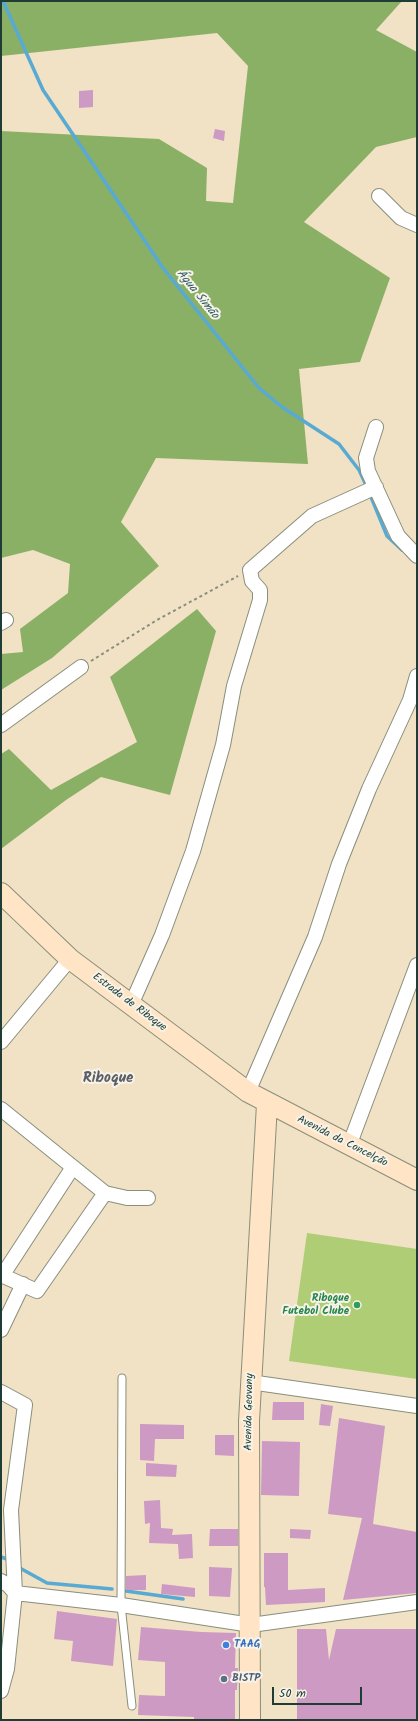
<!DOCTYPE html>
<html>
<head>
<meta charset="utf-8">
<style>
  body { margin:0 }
  #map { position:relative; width:418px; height:1721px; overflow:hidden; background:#f1e1c5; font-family:Kalam,sans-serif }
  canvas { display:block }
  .frame { position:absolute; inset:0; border:2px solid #1f3d34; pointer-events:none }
  .scale { position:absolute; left:272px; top:1687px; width:90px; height:18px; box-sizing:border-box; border:2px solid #1f3d34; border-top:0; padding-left:5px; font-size:12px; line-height:14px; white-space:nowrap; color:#1f3d34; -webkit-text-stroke:3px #f7f3e8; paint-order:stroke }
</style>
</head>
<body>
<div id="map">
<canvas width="418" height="1721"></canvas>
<div class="frame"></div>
<div class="scale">50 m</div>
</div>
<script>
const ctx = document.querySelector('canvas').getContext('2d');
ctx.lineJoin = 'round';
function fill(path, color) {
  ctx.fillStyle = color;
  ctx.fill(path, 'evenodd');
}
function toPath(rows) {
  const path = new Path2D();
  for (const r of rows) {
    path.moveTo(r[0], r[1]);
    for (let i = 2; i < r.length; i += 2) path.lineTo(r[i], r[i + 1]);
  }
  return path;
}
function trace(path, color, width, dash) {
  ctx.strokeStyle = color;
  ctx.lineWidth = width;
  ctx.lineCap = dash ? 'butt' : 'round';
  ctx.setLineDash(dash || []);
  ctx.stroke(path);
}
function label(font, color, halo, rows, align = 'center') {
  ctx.font = font + ' Kalam,sans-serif';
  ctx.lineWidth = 4;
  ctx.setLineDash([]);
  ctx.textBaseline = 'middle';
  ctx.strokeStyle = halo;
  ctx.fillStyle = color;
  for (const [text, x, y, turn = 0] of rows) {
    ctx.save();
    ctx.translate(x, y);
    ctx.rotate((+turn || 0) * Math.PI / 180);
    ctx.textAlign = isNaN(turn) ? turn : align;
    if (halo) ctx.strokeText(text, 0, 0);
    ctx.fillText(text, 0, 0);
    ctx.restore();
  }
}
const green = toPath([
  [307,1233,417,1249,417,1379,289,1361]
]);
const forest = toPath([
  [1,1,402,1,376,30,417,52,417,137,376,147,304,222,390,278,360,362,299,369,308,464,156,458,121,522,159,566,52,658,1,690,1,654,23,652,20,629,68,593,70,564,33,550,1,558,1,131,159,139,207,168,206,201,233,203,248,66,217,33,1,56],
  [197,609,216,631,170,795,101,777,66,800,1,849,1,754,9,749,51,790,137,742,110,677]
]);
const stream = toPath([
  [3,1,43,90,163,268,259,388,282,407,339,444,359,470,367,487],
  [369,492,387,536,402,550],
  [1,1557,7,1559],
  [18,1567,47,1583,112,1589],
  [126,1591,183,1599]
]);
const building = toPath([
  [93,90,93,107,79,108,79,91],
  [215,129,225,131,224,141,213,138],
  [273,1402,304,1402,304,1420,272,1420],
  [321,1404,333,1406,330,1426,319,1425],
  [339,1418,385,1426,373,1524,417,1532,417,1593,343,1600,362,1518,328,1514],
  [140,1424,184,1425,184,1439,155,1439,154,1461,140,1460],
  [215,1435,234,1435,234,1456,215,1455],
  [262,1441,300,1442,299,1496,261,1495],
  [146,1463,177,1465,176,1477,146,1476],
  [160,1500,161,1528,173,1529,172,1535,192,1534,193,1558,179,1559,178,1544,149,1543,150,1523,145,1524,144,1501],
  [210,1529,238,1529,238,1546,209,1546],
  [290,1529,311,1530,310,1539,290,1538],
  [264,1553,288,1553,288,1590,325,1588,325,1602,266,1605,265,1587,264,1587],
  [209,1567,232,1568,230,1597,209,1596],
  [146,1575,146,1590,126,1590,126,1576],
  [162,1584,195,1588,195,1597,161,1594],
  [57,1611,117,1619,113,1666,71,1661,73,1641,54,1639],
  [141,1627,201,1632,236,1633,235,1668,238,1668,237,1690,235,1690,235,1720,194,1720,194,1717,138,1715,139,1695,165,1696,165,1662,138,1660],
  [297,1629,326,1629,329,1660,336,1629,417,1629,417,1720,297,1720]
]);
const path = toPath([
  [91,661,157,620,238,576]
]);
const lane = toPath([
  [122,1378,121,1605,132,1706]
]);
const street = toPath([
  [379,196,401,218,417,225],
  [376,427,366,458,368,471,398,536,417,556],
  [1,623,6,620],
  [1,725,81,667],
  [131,1005,162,935,193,851,223,745,234,686,260,600,260,590,252,581,250,570,312,516,376,487],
  [1,1042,70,959],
  [248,1092,315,937,339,864,369,789,410,700,417,676],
  [1,1109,105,1193,127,1198,148,1198],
  [349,1146,417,965],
  [1,1275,37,1291,105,1193],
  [2,1276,73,1167],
  [1,1330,23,1284],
  [250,1382,417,1406],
  [1,1392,25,1405,11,1510,15,1593,7,1669,1,1691],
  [1,1581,8,1585,15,1593,121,1605,251,1625,417,1602]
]);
const secondary = toPath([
  [1,893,70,959,248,1092,417,1180],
  [250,1720,249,1421,267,1104]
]);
const markers = [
  [357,1305,4,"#2e9e5b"],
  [226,1645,4,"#3f7fe0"],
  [224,1679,4,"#5c6f8a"]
];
const streetNames = [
  ["Estrada de Riboque",129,1003,37],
  ["Avenida da Concelção",342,1142,27],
  ["Avenida Geovany",250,1412,-89]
];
const leisureNames = [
  ["Riboque",349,1299],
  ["Futebol Clube",349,1312]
];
const shopNames = [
  ["TAAG",234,1645]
];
const serviceNames = [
  ["BISTP",232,1679]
];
const waterNames = [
  ["Água Simão",197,295,51]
];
const districtNames = [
  ["Riboque",108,1079]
];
fill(green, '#aecd75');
fill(forest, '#8ab066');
trace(stream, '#58aad3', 3.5);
fill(building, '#cd9ac3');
trace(lane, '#888f7c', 9);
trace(street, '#888f7c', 16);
trace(secondary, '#888f7c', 22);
trace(path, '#888f7c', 2, [3, 3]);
trace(lane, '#fff', 7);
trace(street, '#fff', 14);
trace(secondary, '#ffe4c6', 20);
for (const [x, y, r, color] of markers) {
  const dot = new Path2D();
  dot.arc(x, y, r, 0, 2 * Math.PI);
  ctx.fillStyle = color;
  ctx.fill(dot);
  trace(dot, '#f7f3e8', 1.5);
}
label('11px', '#1f3d34', '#f7f3e8', streetNames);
label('bold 11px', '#27864d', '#f7f3e8', leisureNames, 'right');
label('bold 11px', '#366cbe', '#f7f3e8', shopNames, 'left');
label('bold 11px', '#4e5e75', '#f7f3e8', serviceNames, 'left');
label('italic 12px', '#305e64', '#f7f3e8', waterNames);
label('bold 15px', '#5c5e66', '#f7f3e8', districtNames);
</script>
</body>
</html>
